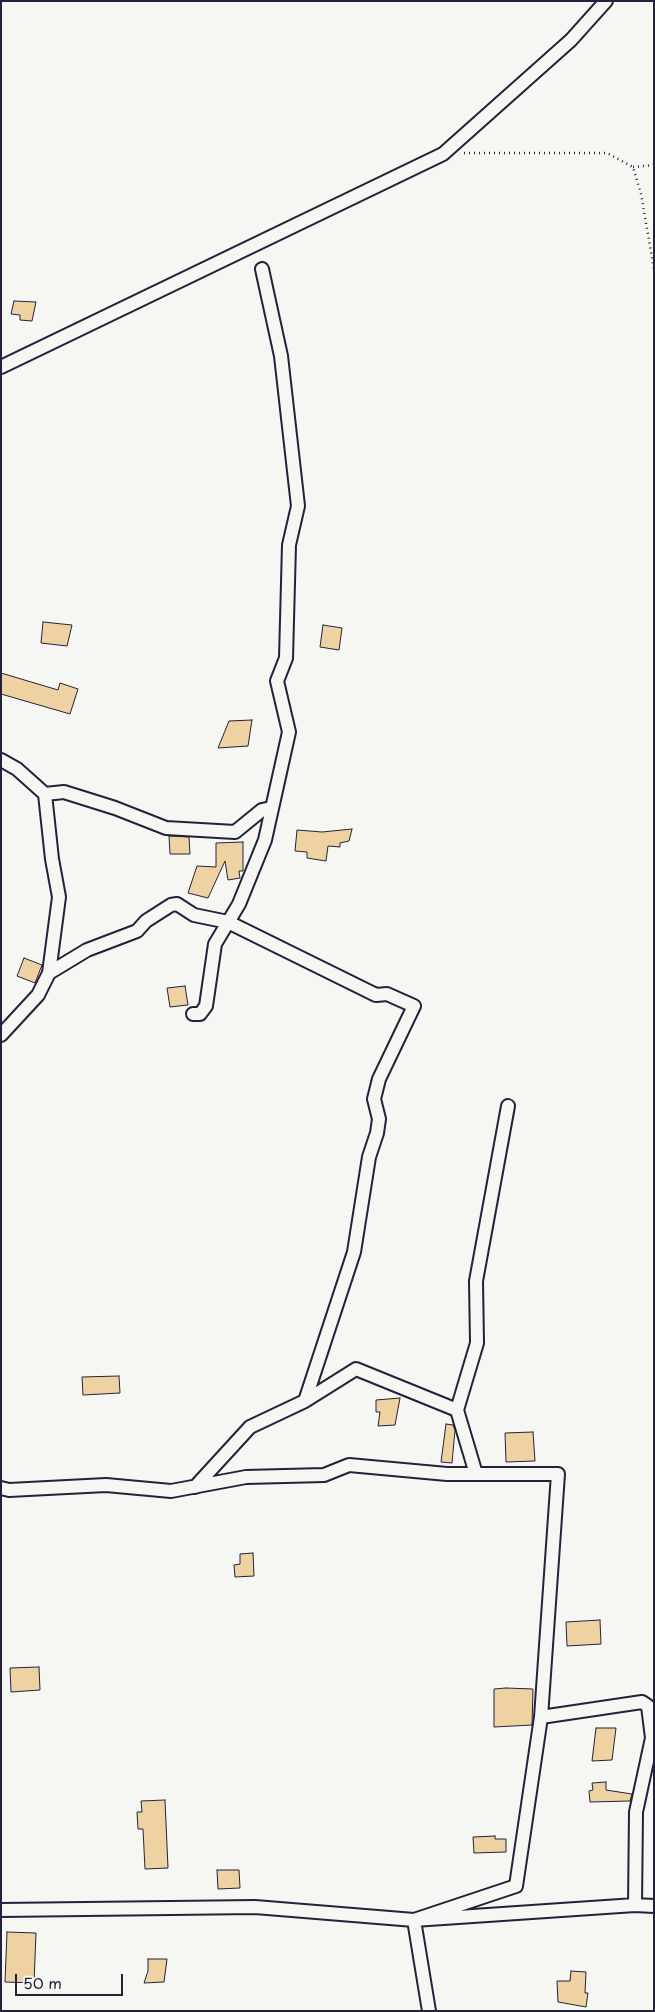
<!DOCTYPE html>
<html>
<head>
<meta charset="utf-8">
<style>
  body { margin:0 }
  #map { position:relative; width:655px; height:2012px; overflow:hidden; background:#f6f6f2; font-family:"Playpen Sans",sans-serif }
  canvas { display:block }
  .frame { position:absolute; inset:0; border:2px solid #22223b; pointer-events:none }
  .scale { position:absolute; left:15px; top:1974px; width:108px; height:22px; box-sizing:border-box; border:2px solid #22223b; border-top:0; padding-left:6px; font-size:15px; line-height:18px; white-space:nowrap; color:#22223b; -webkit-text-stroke:4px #f6f6f2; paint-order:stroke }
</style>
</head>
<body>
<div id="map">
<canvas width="655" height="2012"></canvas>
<div class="frame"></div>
<div class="scale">50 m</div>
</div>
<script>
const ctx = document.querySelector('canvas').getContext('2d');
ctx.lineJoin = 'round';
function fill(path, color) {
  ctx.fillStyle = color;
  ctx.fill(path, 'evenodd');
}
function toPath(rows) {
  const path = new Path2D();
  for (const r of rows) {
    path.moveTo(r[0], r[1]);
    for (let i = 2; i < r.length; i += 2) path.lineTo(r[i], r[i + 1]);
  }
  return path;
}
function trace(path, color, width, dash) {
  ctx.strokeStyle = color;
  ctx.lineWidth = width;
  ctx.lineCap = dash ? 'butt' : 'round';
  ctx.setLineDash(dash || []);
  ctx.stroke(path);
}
const building = toPath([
  [14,301,36,302,32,321,20,320,20,315,11,314,14,301],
  [43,622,72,625,67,646,41,643,43,622],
  [323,625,342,628,339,650,320,647,323,625],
  [1,673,58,690,60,683,78,689,70,714,1,694,1,673],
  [252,720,248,746,218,748,229,721,252,720],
  [352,829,349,841,340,843,340,847,328,846,326,861,307,858,307,852,295,851,297,830,322,832,352,829],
  [169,836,189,837,190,854,170,854,169,836],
  [243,842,243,871,239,871,240,878,228,880,225,861,208,898,188,893,197,866,216,867,216,843,243,842],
  [24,958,42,965,35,983,17,976,24,958],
  [185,986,188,1005,170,1007,167,988,185,986],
  [119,1376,120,1393,83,1395,82,1377,119,1376],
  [400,1398,395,1425,378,1426,380,1412,376,1412,376,1400,400,1398],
  [446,1424,453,1425,455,1430,452,1463,441,1462,446,1424],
  [533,1432,535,1461,506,1462,505,1433,533,1432],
  [253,1553,254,1576,235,1577,234,1565,240,1564,240,1554,253,1553],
  [600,1620,601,1644,567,1646,566,1622,600,1620],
  [39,1667,40,1690,11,1692,10,1668,39,1667],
  [506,1688,533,1689,532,1725,494,1727,494,1689,506,1688],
  [596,1728,616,1728,612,1760,592,1761,596,1728],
  [606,1782,606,1790,632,1794,630,1801,590,1802,589,1791,593,1790,592,1783,606,1782],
  [165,1800,168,1868,145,1869,143,1829,138,1829,137,1812,142,1812,141,1801,165,1800],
  [495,1836,495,1839,506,1839,506,1852,474,1853,473,1837,495,1836],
  [217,1870,239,1870,240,1888,218,1889,217,1870],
  [7,1932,36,1933,34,1983,5,1982,7,1932],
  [148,1959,167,1959,164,1982,144,1983,148,1971,148,1959],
  [571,1971,586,1972,585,1993,588,1993,586,2007,558,2002,557,1981,570,1981,571,1971]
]);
const path = toPath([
  [464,153,607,153,633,167,641,194,654,269],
  [633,167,654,165]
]);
const minor = toPath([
  [1,367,443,154,571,40,606,1],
  [1,760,17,769,45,794,52,859,59,897,49,973,38,995,1,1035],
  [45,794,64,792,115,808,166,828,235,832,262,810,271,808],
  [49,973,87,950,137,931,146,921,171,905,177,904,194,915,228,922,376,995,387,994,414,1006,379,1079,374,1099,379,1119,377,1133,369,1157,354,1252,305,1401,250,1427,195,1487],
  [193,1014,200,1014,206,1006,215,944,239,904,265,840,289,732,277,681,286,658,289,545,298,506,281,356,262,269],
  [305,1401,356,1369,457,1410,476,1474],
  [457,1410,477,1343,476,1281,508,1106],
  [1,1488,9,1490,106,1485,171,1491,246,1477,324,1475,349,1465,447,1474,558,1474,541,1717,516,1886,414,1920,429,2011],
  [541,1717,642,1702,648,1706,652,1738,636,1812,635,1905],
  [1,1910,255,1907,414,1920,635,1905,654,1906]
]);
fill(building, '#eed2a2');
trace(building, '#22223b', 1);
trace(minor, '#22223b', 16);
trace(path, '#22223b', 2.5, [1, 4]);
trace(minor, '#f6f6f2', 12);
</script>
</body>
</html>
